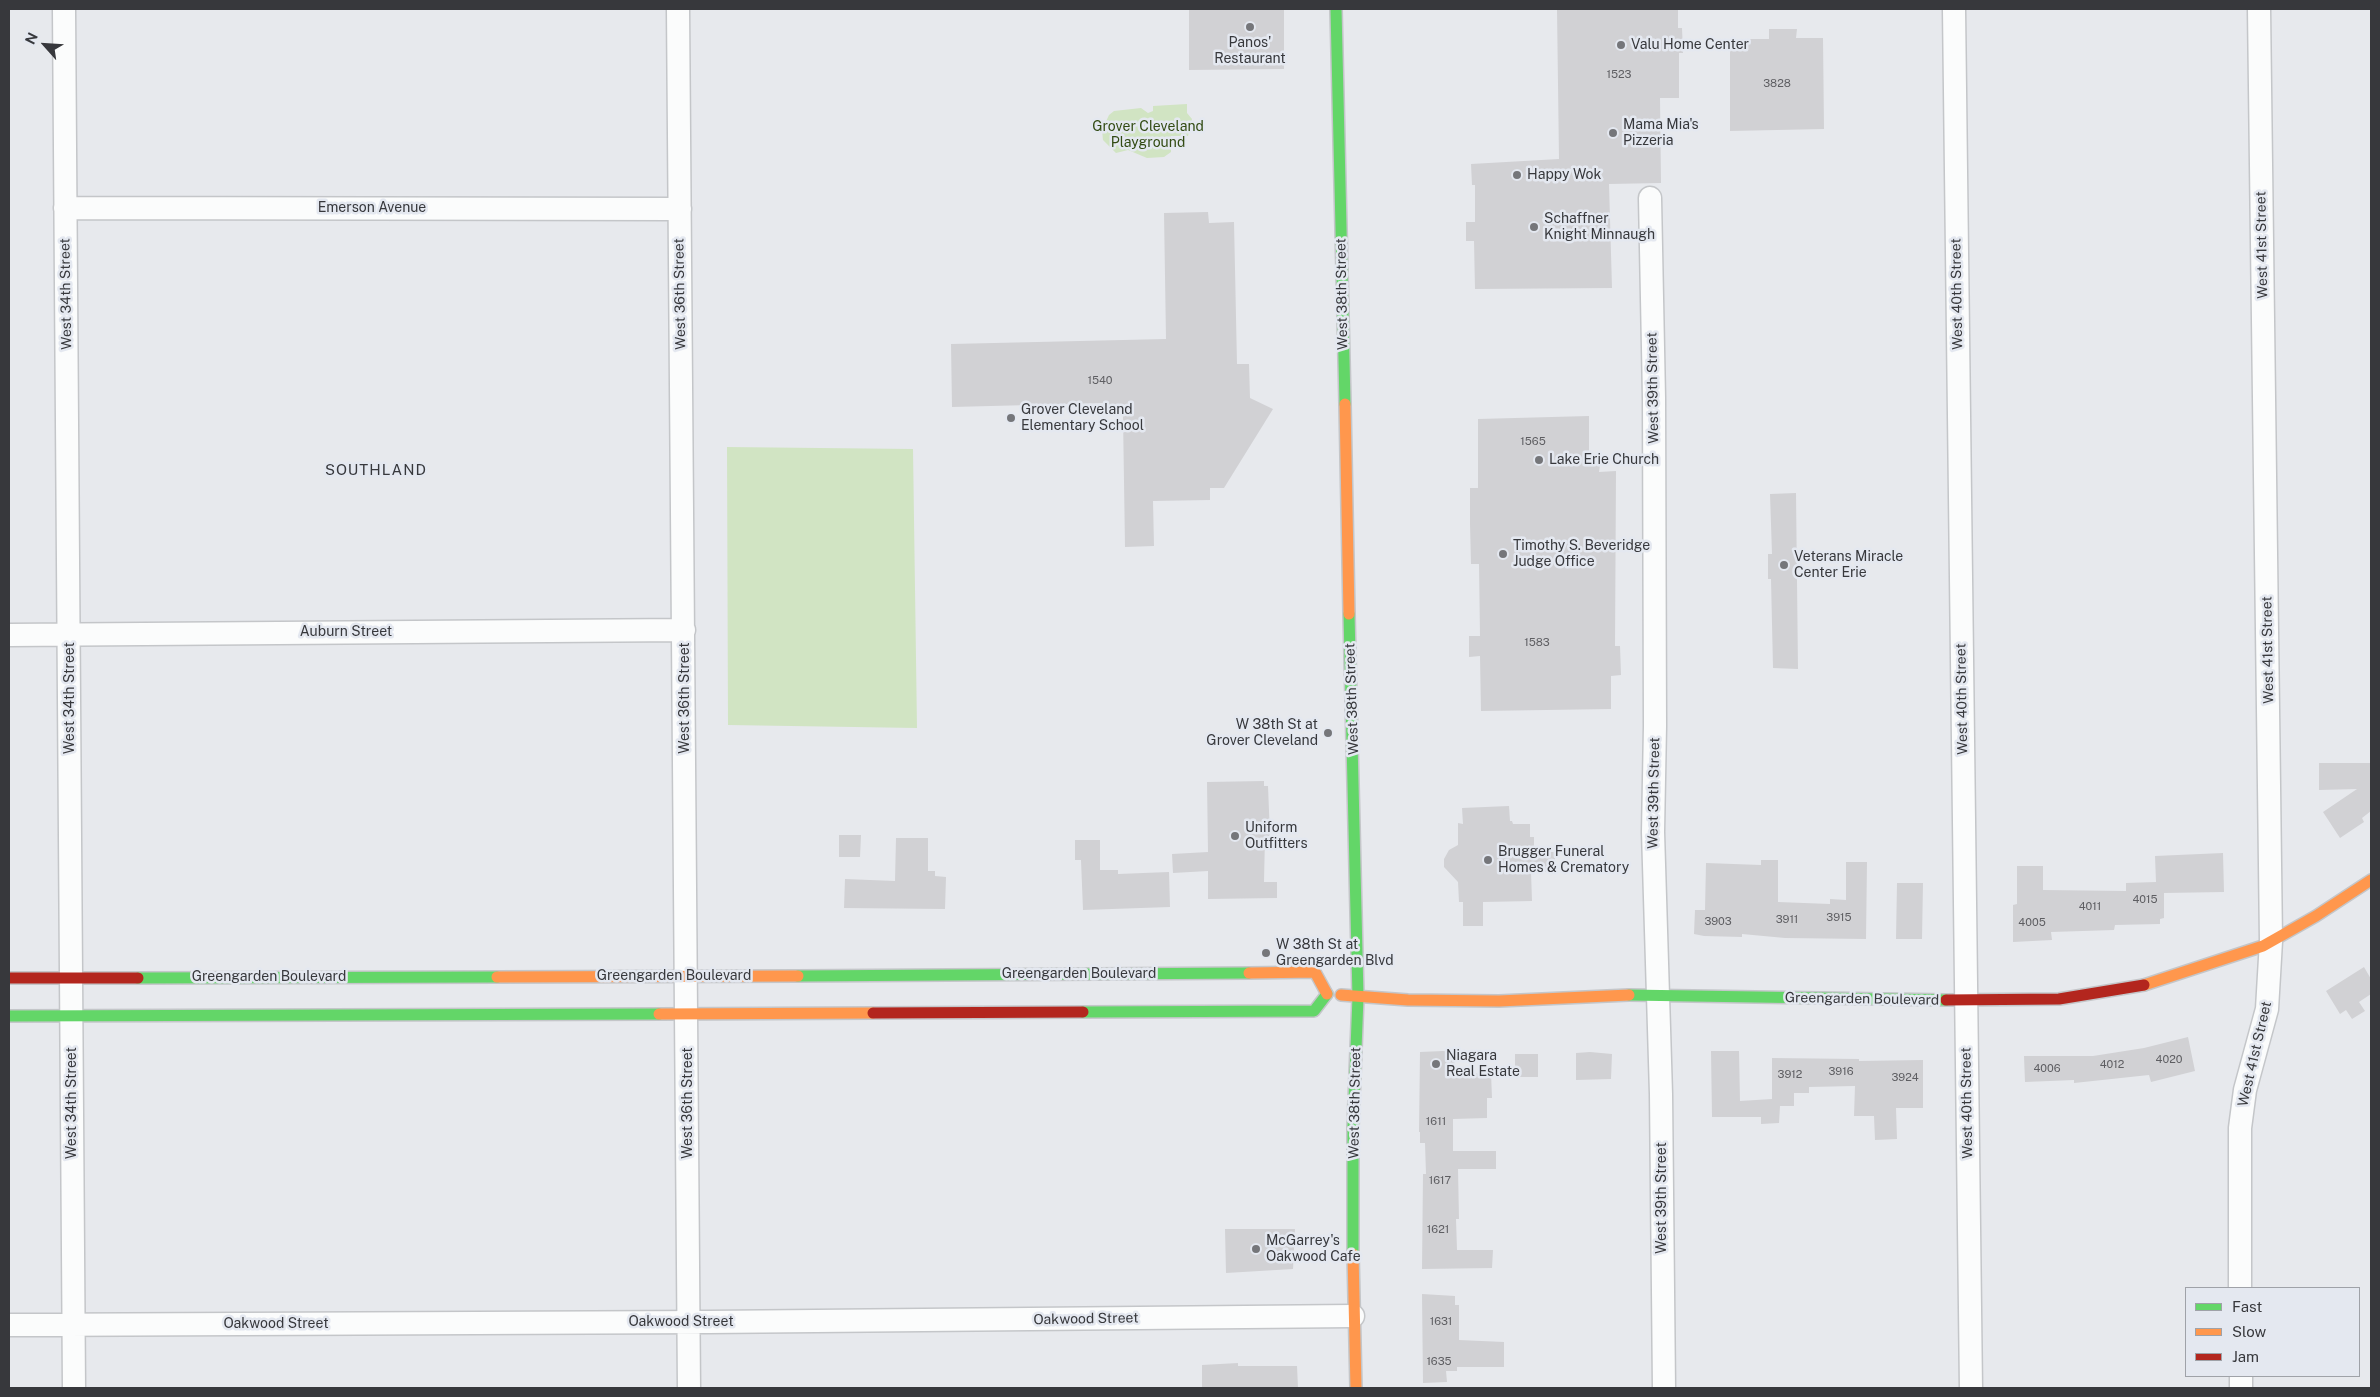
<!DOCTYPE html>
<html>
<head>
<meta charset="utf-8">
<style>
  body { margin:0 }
  #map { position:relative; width:2380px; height:1397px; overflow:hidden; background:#e7e9ed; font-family:"Public Sans",sans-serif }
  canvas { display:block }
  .frame { position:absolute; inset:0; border:10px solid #37383c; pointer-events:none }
  .legend { position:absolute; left:2185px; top:1287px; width:175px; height:90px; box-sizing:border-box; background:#e4e8f0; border:1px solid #9fa2a8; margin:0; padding:6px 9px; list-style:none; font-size:15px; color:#37383c }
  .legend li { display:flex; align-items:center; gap:10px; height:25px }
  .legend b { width:25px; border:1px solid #9fa2a8 }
  .north { position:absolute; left:20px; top:20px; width:50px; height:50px; -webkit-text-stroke:4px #e4e8f0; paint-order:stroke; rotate:296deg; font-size:14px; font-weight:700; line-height:20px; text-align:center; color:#37383c }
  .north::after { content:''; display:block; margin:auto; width:18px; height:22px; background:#37383c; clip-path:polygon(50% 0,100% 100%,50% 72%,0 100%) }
</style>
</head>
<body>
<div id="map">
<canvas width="2380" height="1397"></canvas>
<div class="frame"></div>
<ul class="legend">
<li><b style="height:6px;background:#63d668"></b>Fast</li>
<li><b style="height:6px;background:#ff974d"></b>Slow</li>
<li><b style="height:6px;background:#b3261e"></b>Jam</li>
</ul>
<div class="north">N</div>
</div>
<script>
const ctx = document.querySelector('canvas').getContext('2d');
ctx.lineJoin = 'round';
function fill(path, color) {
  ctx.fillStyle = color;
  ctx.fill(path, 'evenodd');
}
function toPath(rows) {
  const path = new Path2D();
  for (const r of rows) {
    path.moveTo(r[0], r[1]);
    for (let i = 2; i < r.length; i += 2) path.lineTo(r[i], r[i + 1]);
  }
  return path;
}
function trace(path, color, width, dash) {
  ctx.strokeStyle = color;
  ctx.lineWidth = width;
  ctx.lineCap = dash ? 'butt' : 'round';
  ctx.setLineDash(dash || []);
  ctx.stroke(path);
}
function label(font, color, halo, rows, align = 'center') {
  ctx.font = font + ' "Public Sans",sans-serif';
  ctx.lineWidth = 5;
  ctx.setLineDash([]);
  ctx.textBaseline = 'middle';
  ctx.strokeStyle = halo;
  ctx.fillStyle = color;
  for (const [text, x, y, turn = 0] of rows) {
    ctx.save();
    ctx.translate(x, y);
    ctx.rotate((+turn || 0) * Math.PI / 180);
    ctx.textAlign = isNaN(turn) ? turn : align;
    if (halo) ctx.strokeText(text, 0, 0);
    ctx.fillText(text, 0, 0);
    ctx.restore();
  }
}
const green = toPath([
  [1187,104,1187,113,1192,119,1188,136,1171,136,1171,152,1164,157,1147,158,1128,150,1116,153,1103,140,1102,130,1109,115,1114,111,1141,108,1148,113,1153,111,1153,106],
  [727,447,913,449,917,728,728,725]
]);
const building = toPath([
  [1189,9,1284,9,1284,69,1189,70],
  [1557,9,1678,9,1678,28,1682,28,1683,53,1679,53,1679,98,1660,98,1661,183,1609,184,1612,288,1475,289,1474,241,1466,241,1466,222,1475,222,1475,185,1472,185,1471,164,1559,159],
  [1769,29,1797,29,1796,38,1823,38,1824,129,1730,131,1730,39,1769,39],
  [1208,212,1209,223,1234,222,1237,364,1249,364,1250,398,1273,409,1224,488,1210,488,1210,500,1153,501,1154,546,1125,547,1123,416,1108,416,1108,403,952,407,951,344,1166,339,1164,213],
  [1589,416,1589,465,1600,465,1599,472,1616,471,1615,646,1620,646,1621,675,1611,676,1611,709,1481,711,1480,656,1469,657,1469,636,1480,636,1479,564,1471,564,1470,524,1470,488,1478,488,1478,419],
  [1796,493,1798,669,1773,668,1771,579,1768,579,1768,554,1772,554,1770,494],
  [2319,763,2371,763,2371,811,2362,818,2364,822,2340,838,2323,812,2357,789,2319,790],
  [1264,781,1264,786,1268,786,1270,836,1265,836,1264,882,1277,882,1277,898,1208,899,1208,871,1173,873,1172,854,1208,852,1207,782],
  [1509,806,1510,821,1512,821,1513,824,1530,824,1530,837,1534,837,1534,852,1555,852,1555,872,1531,872,1532,901,1483,902,1483,926,1463,926,1463,902,1459,902,1458,882,1444,867,1444,859,1449,850,1458,845,1458,823,1463,824,1462,808],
  [839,835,861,835,860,857,839,857],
  [896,838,928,838,928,871,935,871,935,876,946,877,945,909,844,908,845,879,895,881],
  [1075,840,1100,840,1100,870,1118,870,1118,874,1169,872,1170,907,1083,910,1081,860,1075,860],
  [2223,853,2224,892,2164,893,2164,918,2160,919,2160,924,2115,925,2114,930,2051,932,2052,940,2013,942,2013,905,2017,904,2017,866,2043,866,2043,890,2126,891,2126,883,2156,882,2155,856],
  [1761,860,1778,860,1778,902,1830,904,1830,899,1846,900,1846,862,1867,862,1866,939,1785,938,1742,934,1742,937,1704,936,1694,934,1695,910,1705,910,1706,863,1761,865],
  [1897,883,1923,883,1922,939,1896,939],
  [2364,967,2371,979,2371,994,2359,1002,2365,1011,2352,1019,2346,1010,2340,1014,2326,991],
  [2188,1037,2195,1071,2151,1082,2149,1075,2074,1083,2074,1080,2025,1082,2024,1056,2093,1056,2144,1048],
  [1443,1051,1454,1052,1455,1074,1491,1073,1492,1098,1487,1098,1487,1118,1453,1119,1453,1151,1496,1151,1496,1169,1458,1169,1459,1219,1456,1219,1457,1250,1493,1250,1492,1268,1422,1269,1423,1174,1426,1174,1425,1143,1420,1143,1420,1132,1419,1132,1420,1052],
  [1711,1051,1739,1051,1740,1101,1772,1099,1772,1058,1859,1059,1859,1061,1923,1060,1923,1108,1896,1108,1897,1139,1875,1140,1874,1116,1854,1116,1855,1086,1809,1087,1809,1093,1794,1093,1794,1106,1780,1106,1779,1123,1761,1124,1761,1117,1712,1117],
  [1590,1052,1612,1054,1611,1079,1576,1080,1576,1053],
  [1515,1054,1538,1054,1538,1077,1515,1077],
  [1225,1229,1295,1229,1293,1269,1226,1273],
  [1422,1294,1455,1296,1455,1305,1459,1305,1459,1340,1504,1342,1504,1367,1457,1367,1457,1371,1446,1371,1447,1382,1423,1383],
  [1238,1363,1238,1366,1297,1366,1298,1388,1202,1387,1202,1365]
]);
const street = toPath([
  [64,9,74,1388],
  [678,9,689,1388],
  [1954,9,1971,1388],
  [1650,198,1654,398,1655,726,1653,832,1661,1094,1664,1388],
  [65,208,680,209],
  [9,635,684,630],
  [2240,1288,2240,1128,2245,1090,2267,1009,2271,941,2259,9],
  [9,1325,708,1322,1353,1316],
  [2241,1376,2241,1388]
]);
const fast = toPath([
  [1336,9,1345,404],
  [1349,614,1358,997,1353,1127,1353,1254],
  [798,976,1249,973],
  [138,978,497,977],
  [1629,995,1946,1000],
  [1083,1012,1314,1011,1327,994],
  [9,1016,659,1014]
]);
const slow = toPath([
  [1345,404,1349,614],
  [1249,973,1315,972,1327,994],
  [497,977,798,976],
  [2144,985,2263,946,2316,916,2371,880],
  [1341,995,1408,1000,1499,1001,1629,995],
  [659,1014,873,1013],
  [1353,1254,1356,1388]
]);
const jam = toPath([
  [9,978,138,978],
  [1946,1000,2059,999,2144,985],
  [873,1013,1083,1012]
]);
const markers = [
  [1250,27,5,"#75767a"],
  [1621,45,5,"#75767a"],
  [1613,133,5,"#75767a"],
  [1517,175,5,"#75767a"],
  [1534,227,5,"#75767a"],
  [1011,418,5,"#75767a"],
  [1539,460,5,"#75767a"],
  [1503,554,5,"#75767a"],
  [1784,565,5,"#75767a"],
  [1328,733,5,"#75767a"],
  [1235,836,5,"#75767a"],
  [1488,860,5,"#75767a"],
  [1266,953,5,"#75767a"],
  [1436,1064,5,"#75767a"],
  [1256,1249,5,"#75767a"]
];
const numberNames = [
  ["1523",1619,75],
  ["3828",1777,84],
  ["1540",1100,381],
  ["1565",1533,442],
  ["1583",1537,643],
  ["4015",2145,900],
  ["4011",2090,907],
  ["3915",1839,918],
  ["3911",1787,920],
  ["3903",1718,922],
  ["4005",2032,923],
  ["4020",2169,1060],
  ["4012",2112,1065],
  ["4006",2047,1069],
  ["3916",1841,1072],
  ["3912",1790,1075],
  ["3924",1905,1078],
  ["1611",1436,1122],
  ["1617",1440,1181],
  ["1621",1438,1230],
  ["1631",1441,1322],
  ["1635",1439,1362]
];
const poiNames = [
  ["Panos'",1250,43,"center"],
  ["Restaurant",1250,59,"center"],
  ["Valu Home Center",1631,45],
  ["Mama Mia's",1623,125],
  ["Pizzeria",1623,141],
  ["Happy Wok",1527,175],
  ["Schaffner",1544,219],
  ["Knight Minnaugh",1544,235],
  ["Grover Cleveland",1021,410],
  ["Elementary School",1021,426],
  ["Lake Erie Church",1549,460],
  ["Timothy S. Beveridge",1513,546],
  ["Judge Office",1513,562],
  ["Veterans Miracle",1794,557],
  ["Center Erie",1794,573],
  ["W 38th St at",1318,725,"right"],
  ["Grover Cleveland",1318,741,"right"],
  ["Uniform",1245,828],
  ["Outfitters",1245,844],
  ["Brugger Funeral",1498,852],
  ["Homes & Crematory",1498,868],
  ["W 38th St at",1276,945],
  ["Greengarden Blvd",1276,961],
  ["Niagara",1446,1056],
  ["Real Estate",1446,1072],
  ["McGarrey's",1266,1241],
  ["Oakwood Cafe",1266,1257]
];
const parkNames = [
  ["Grover Cleveland",1148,127],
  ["Playground",1148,143]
];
const streetNames = [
  ["Emerson Avenue",372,208],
  ["West 41st Street",2262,245,-91],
  ["West 34th Street",66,294,-91],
  ["West 36th Street",680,294,-91],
  ["West 38th Street",1342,294,-91],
  ["West 40th Street",1957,294,-91],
  ["West 39th Street",1653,388,-91],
  ["Auburn Street",346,632],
  ["West 41st Street",2268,650,-91],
  ["West 34th Street",70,698,-90],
  ["West 36th Street",685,698,-90],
  ["West 38th Street",1352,699,-92],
  ["West 40th Street",1962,699,-91],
  ["West 39th Street",1654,793,-89],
  ["Greengarden Boulevard",1079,974],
  ["Greengarden Boulevard",674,976],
  ["Greengarden Boulevard",269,977],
  ["Greengarden Boulevard",1862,999,1],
  ["West 41st Street",2255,1054,-77],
  ["West 34th Street",72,1103,-90],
  ["West 36th Street",688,1103,-90],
  ["West 38th Street",1355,1103,-89],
  ["West 40th Street",1967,1103,-91],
  ["West 39th Street",1662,1198,-90],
  ["Oakwood Street",1086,1319,-1],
  ["Oakwood Street",681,1322],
  ["Oakwood Street",276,1324]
];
const neighbourhoodNames = [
  ["SOUTHLAND",376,470]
];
fill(green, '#d1e4c3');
fill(building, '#d1d1d4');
trace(street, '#c4c6c9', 25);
trace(fast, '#c4c6c9', 14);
trace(slow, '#c4c6c9', 14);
trace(jam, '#c4c6c9', 14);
trace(street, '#fbfcfc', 22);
trace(fast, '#63d668', 11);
trace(slow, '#ff974d', 11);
trace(jam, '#b3261e', 11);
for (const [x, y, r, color] of markers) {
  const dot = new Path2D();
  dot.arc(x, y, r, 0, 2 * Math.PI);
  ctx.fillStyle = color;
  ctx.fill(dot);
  trace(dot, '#e4e8f0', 2);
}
label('11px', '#5e5e62', null, numberNames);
label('14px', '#37383c', '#e4e8f0', poiNames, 'left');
label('14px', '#324b13', '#e4e8f0', parkNames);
label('14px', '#37383c', '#e4e8f0', streetNames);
ctx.letterSpacing = '1px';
label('15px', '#37383c', '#e4e8f0', neighbourhoodNames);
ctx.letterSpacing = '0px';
</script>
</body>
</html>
